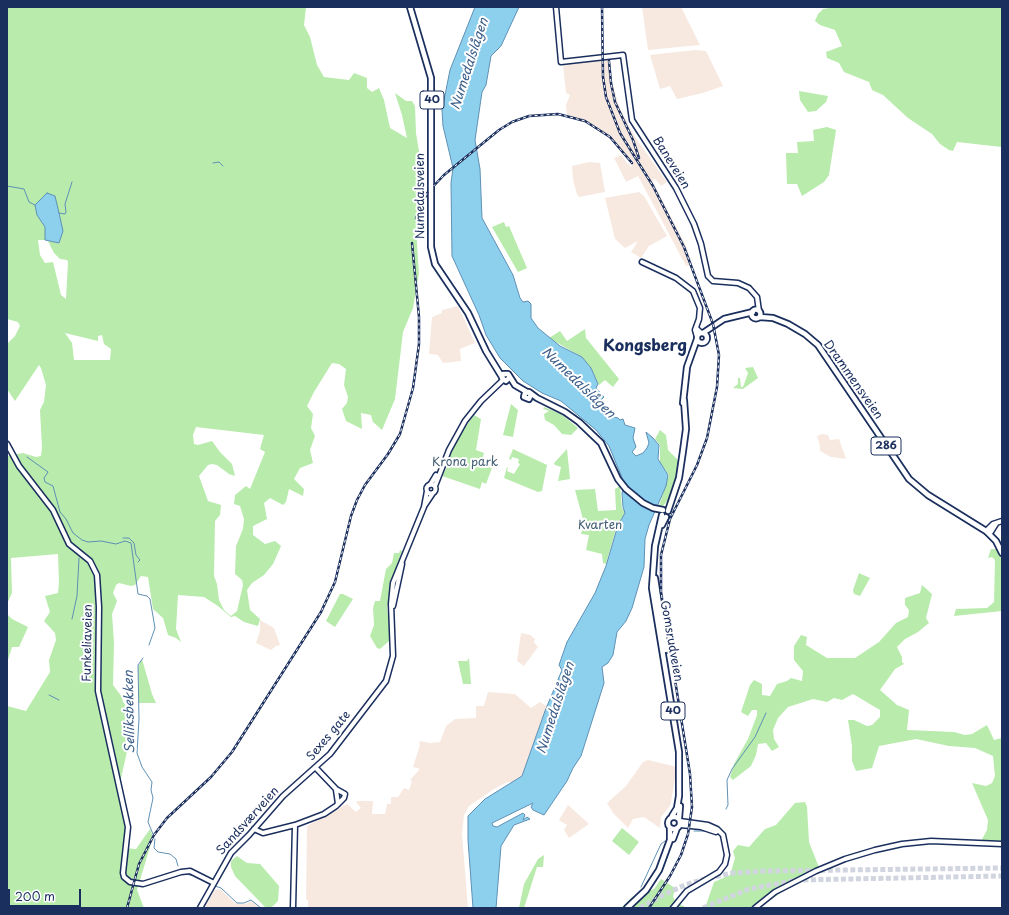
<!DOCTYPE html>
<html>
<head>
<meta charset="utf-8">
<style>
  body { margin:0 }
  #map { position:relative; width:1009px; height:915px; overflow:hidden; background:#fff; font-family:"Playpen Sans",sans-serif }
  canvas { display:block }
  .frame { position:absolute; inset:0; border:8px solid #1b2f5e; pointer-events:none }
  .scale { position:absolute; left:8px; top:889px; width:73px; height:18px; box-sizing:border-box; border:2px solid #1b2f5e; border-top:0; padding-left:5px; font-size:12px; line-height:14px; white-space:nowrap; color:#1b2f5e; -webkit-text-stroke:3px #fff; paint-order:stroke }
</style>
</head>
<body>
<div id="map">
<canvas width="1009" height="915"></canvas>
<div class="frame"></div>
<div class="scale">200 m</div>
</div>
<script>
const ctx = document.querySelector('canvas').getContext('2d');
ctx.lineJoin = 'round';
function fill(path, color) {
  ctx.fillStyle = color;
  ctx.fill(path, 'evenodd');
}
function toPath(rows) {
  const path = new Path2D();
  for (const r of rows) {
    if (r.length === 3) {
      path.moveTo(r[0] + r[2], r[1]);
      path.arc(r[0], r[1], r[2], 0, 2 * Math.PI);
      continue;
    }
    path.moveTo(r[0], r[1]);
    for (let i = 2; i < r.length; i += 2) path.lineTo(r[i], r[i + 1]);
  }
  return path;
}
function trace(path, color, width, dash) {
  ctx.strokeStyle = color;
  ctx.lineWidth = width;
  ctx.lineCap = dash ? 'butt' : 'round';
  ctx.setLineDash(dash || []);
  ctx.stroke(path);
}
function label(font, color, halo, rows, align = 'center') {
  ctx.font = font + ' "Playpen Sans",sans-serif';
  ctx.lineWidth = 4;
  ctx.setLineDash([]);
  ctx.textBaseline = 'middle';
  ctx.strokeStyle = halo;
  ctx.fillStyle = color;
  for (const [text, x, y, turn = 0] of rows) {
    ctx.save();
    ctx.translate(x, y);
    ctx.rotate((+turn || 0) * Math.PI / 180);
    ctx.textAlign = isNaN(turn) ? turn : align;
    if (halo) ctx.strokeText(text, 0, 0);
    ctx.fillText(text, 0, 0);
    ctx.restore();
  }
}
const built = toPath([
  [642,7,681,7,700,45,648,50],
  [695,50,706,51,723,86,703,93,677,99,670,86,660,89,650,55],
  [610,58,612,82,620,109,635,137,667,182,661,186,655,179,652,180,686,246,692,264,686,266,638,176,626,182,614,158,622,155,627,164,629,163,630,167,632,166,629,161,615,144,601,131,586,123,567,117,566,105,570,95,566,93,563,64],
  [589,162,600,163,605,192,579,197,577,194,573,180,572,166],
  [639,192,644,196,667,236,649,246,641,258,631,252,638,241,625,248,615,239,605,198],
  [458,306,475,343,460,349,461,361,443,363,438,355,429,354,432,317,442,313,442,310],
  [822,434,828,435,830,440,839,439,846,459,831,457,820,451,820,446,817,436],
  [260,620,274,628,280,645,276,646,271,650,256,643,260,631],
  [521,633,530,635,535,639,534,642,538,647,524,666,517,661],
  [488,692,515,694,531,708,540,702,547,706,522,777,513,782,507,782,494,789,469,806,464,815,462,834,468,908,308,908,308,900,306,900,307,826,347,804,356,812,361,808,356,802,358,801,373,801,372,814,385,814,387,804,391,804,391,797,398,797,404,788,409,790,412,781,410,780,420,769,413,767,420,745,419,744,420,741,430,743,440,742,446,726,455,719,476,718,476,706,484,706],
  [648,760,677,767,671,802,670,806,661,817,660,828,644,817,633,819,628,828,613,813,607,803,626,786,643,762],
  [568,805,589,824,569,838,564,830,567,825,559,820],
  [220,889,235,903,245,904,252,901,260,908,204,908,215,890]
]);
const green = toPath([
  [7,7,306,7,304,25,310,37,317,65,324,77,349,80,354,73,367,78,367,88,372,92,379,88,384,100,390,128,407,138,402,115,395,93,406,101,412,101,415,106,416,133,423,176,425,213,421,216,416,229,419,273,413,308,403,332,395,399,382,430,373,422,371,415,361,413,362,429,346,421,342,409,347,403,348,397,344,385,346,369,339,364,332,363,314,392,307,406,313,414,311,428,315,436,310,450,313,463,300,468,294,479,304,489,303,496,289,489,286,502,283,505,270,498,264,503,267,519,253,526,253,535,265,544,275,541,281,546,273,564,264,575,252,583,247,590,250,610,260,619,258,626,244,622,235,616,231,617,218,606,204,597,178,595,176,629,181,642,176,638,168,635,163,618,153,609,148,577,141,576,135,585,131,586,119,583,116,585,113,593,117,601,112,614,114,643,113,685,122,697,123,702,129,710,128,747,119,787,125,817,125,848,136,849,150,829,153,837,137,890,144,908,7,908,7,706,26,711,50,672,49,660,56,640,55,633,44,621,50,612,45,596,58,593,59,582,58,554,11,558,12,593,7,604,7,456,23,453,36,457,41,456,42,447,40,410,44,402,46,385,41,368,39,365,15,401,7,389,7,344,15,336,20,326,18,322,7,319],
  [37,215,63,231,59,243,48,241,54,253,60,259,67,260,68,262,66,299,61,295,53,262,45,263,40,255,38,240,45,240,45,227],
  [65,333,98,341,98,336,102,335,104,344,111,349,110,360,74,360,72,343],
  [196,427,264,435,260,449,265,452,250,489,246,486,235,495,234,504,240,506,244,519,243,529,236,546,235,574,242,580,243,585,237,611,231,616,224,610,219,600,217,584,214,576,215,521,220,515,221,505,208,501,199,476,208,465,212,464,217,465,229,474,235,476,232,464,220,452,212,441,198,445,194,444,193,435],
  [836,7,1002,7,1002,147,957,142,953,151,949,150,940,144,932,134,908,118,883,95,872,90,869,82,844,72,839,63,827,58,826,52,842,46,835,30,820,25,815,21,818,14,823,9],
  [799,91,828,96,826,102,816,111,808,112,800,100],
  [827,127,836,130,829,175,824,182,802,196,797,184,787,184,786,153,798,153,797,142,814,141,813,130],
  [504,222,506,227,509,226,527,268,518,272,492,227],
  [585,329,586,338,619,379,613,387,605,380,599,385,591,368,582,357,549,338,560,331,567,341],
  [753,367,758,378,743,389,733,388,738,384,738,378,740,378,741,387,743,387,748,373,745,368],
  [511,404,518,410,513,437,503,435],
  [544,407,561,414,578,428,571,435,562,434,554,425,545,420,544,414,549,411,543,409],
  [474,415,481,419,476,450,484,453,481,465,492,468,486,484,482,482,480,489,442,476,448,465,447,462,456,440],
  [660,430,666,435,668,450,678,460,679,465,670,498,662,507,659,506,669,475,660,462,660,445,655,439],
  [513,449,547,465,542,491,538,492,504,478,507,467,508,468,507,471,514,474,520,464,518,463,519,459,512,457,511,460,509,459],
  [567,449,570,479,558,481,561,467,555,465,554,463],
  [620,486,622,508,625,513,617,525,606,564,603,563,602,554,586,550,589,535,581,534,584,523,575,490,595,489,598,511,616,510,615,489],
  [991,549,999,549,1002,563,1002,611,954,616,956,609,987,608,994,602,995,560,992,557,988,558],
  [400,550,402,551,393,577,387,608,390,632,389,641,380,649,377,648,370,636,374,625,373,608,375,601,380,601,386,569,392,563,394,553,399,553],
  [859,573,870,578,860,596,854,594,853,590],
  [922,585,932,594,926,618,929,623,918,632,905,639,897,647,902,657,902,662,904,664,895,669,880,690,897,705,909,710,907,730,954,732,965,735,972,734,987,725,994,740,1002,738,1002,846,980,843,987,830,988,820,972,783,986,786,992,783,995,776,993,756,975,748,949,746,916,739,879,746,872,768,856,771,852,761,852,746,848,720,854,720,867,726,872,725,880,717,880,710,853,694,842,700,834,698,827,702,813,699,788,707,778,718,773,730,774,739,779,747,772,751,766,743,758,744,756,755,751,766,733,780,730,777,734,764,748,739,757,715,757,710,752,710,748,716,741,712,750,685,754,680,762,684,762,695,770,696,777,684,787,681,791,678,802,681,803,671,794,660,794,646,801,635,807,637,806,645,827,658,855,658,879,642,896,623,908,617,909,610,905,605,905,598,920,593],
  [340,594,343,594,353,599,335,627,326,621],
  [7,614,12,619,28,627,19,647,12,647,7,663],
  [469,658,471,684,463,684,458,661,467,661],
  [142,659,152,694,156,703,139,703,138,667],
  [805,802,807,807,809,842,820,870,796,882,759,908,705,908,714,882,730,875,735,858,733,851,738,845,749,847,765,829,776,825,795,803],
  [622,828,639,842,629,855,612,841],
  [544,855,543,867,537,867,524,908,519,908,524,884,538,859],
  [237,856,247,863,260,864,279,886,278,901,273,906,270,908,265,907,235,876,231,867,231,861],
  [661,879,675,888,673,897,676,902,687,908,621,908,632,897,654,889]
]);
const water = toPath([
  [475,7,519,7,501,46,491,56,486,85,482,92,475,140,480,169,482,218,513,275,520,298,523,302,528,301,531,304,531,318,538,328,560,346,582,357,591,368,598,384,596,388,604,397,600,401,604,405,600,407,603,414,618,418,620,420,623,419,625,425,635,428,633,438,636,447,632,452,636,456,643,453,647,448,649,443,646,432,653,438,659,445,658,459,668,475,666,486,649,525,645,539,644,567,632,608,626,621,617,632,613,655,608,663,602,667,604,683,581,756,573,768,567,781,544,815,533,810,531,807,533,803,492,823,493,826,497,827,523,813,525,815,523,820,527,817,530,819,514,825,501,846,496,908,473,908,468,840,468,816,485,799,522,776,545,711,562,670,559,665,567,642,595,593,606,566,618,525,625,513,623,507,622,493,625,485,609,446,596,430,561,401,542,393,523,381,500,358,486,335,479,315,452,256,451,183,453,168,443,126,442,110,450,70,475,7],
  [47,193,55,196,59,213,63,231,59,243,45,240,45,227,37,215,35,205,47,193]
]);
const stream = toPath([
  [213,163,219,162,223,166],
  [7,186,24,189,29,202,35,205],
  [59,213,65,214,66,212,65,204,72,182],
  [27,457,48,472,44,478,45,482,53,486,60,512,66,519,73,533,82,540,88,542,101,541,116,544,125,541,131,543,138,594,147,596,150,599,155,628,149,645],
  [123,538,129,538,134,543,136,555,140,560,138,562],
  [72,619,77,596,79,558],
  [143,658,138,665,139,719,137,753,142,767,152,782,151,790,153,798,148,822,153,834],
  [49,695,59,700],
  [726,809,728,805,727,780,732,769,755,737,766,713],
  [694,831,708,831],
  [155,839,154,848,158,852,170,854,176,859,178,866],
  [185,874,195,876,209,884],
  [215,886,221,888,237,903,244,903,251,900,261,908],
  [641,887,661,844,665,841]
]);
const highwayTunnel = toPath([
  [640,908,661,896,685,885,708,878,733,873,766,871,1002,868],
  [703,908,749,889,798,880,1002,876]
]);
const secondary = toPath([
  [556,7,561,62,623,55,632,120,676,188,694,224,701,244,708,276,713,281,738,283,749,288,757,297,759,311],
  [642,262,676,278,693,291,700,308,699,319,695,330,697,337],
  [696,328,701,333],
  [7,444,19,466,53,510,69,544,90,561,97,575,99,607,98,691,128,827,123,873,124,877,130,882,143,884,181,872,190,871,214,883],
  [431,489,4.5],
  [430,485,436,475],
  [435,486,449,450,465,421,481,401,503,380],
  [425,505,433,493],
  [987,532,988,529,993,524,1002,521],
  [987,532,991,532,996,524],
  [393,606,402,564],
  [336,790,338,804],
  [680,825,701,827,716,832],
  [254,829,263,833,295,825,324,814,336,806,344,798,345,794,336,789,316,768],
  [200,908,231,853,249,835,283,796,330,754,386,681,393,656,391,604,393,583,424,507,427,491],
  [293,908,295,825],
  [673,908,687,891,719,872,725,864,727,855,723,835,717,829,708,825,680,821],
  [755,908,775,892,816,871,845,859,875,850,902,844,931,841,1002,844]
]);
const primary = toPath([
  [410,7,431,78,431,186],
  [431,192,431,247,435,264,468,313,486,351,502,377],
  [756,314,4.5],
  [760,317,773,318,788,324,805,334,818,345,909,479,928,495,986,531,996,541,1002,553],
  [703,333,724,319,753,312],
  [702,338,5],
  [510,377,506,381,502,378,503,374,508,374,515,385,527,392],
  [531,394,529,399,524,397,525,393,529,392,537,398,565,412,579,422,601,443,618,479,626,489,643,503,653,508,663,510],
  [683,403,687,367,697,339],
  [668,511,679,478,683,451,686,429,684,400],
  [662,515,655,546,652,588,679,752,679,796,677,808,672,816],
  [662,525,666,517],
  [655,578,666,650],
  [674,823,6],
  [679,818,680,806],
  [673,839,677,828],
  [627,908,646,890,659,870,670,840,670,828]
]);
const rail = toPath([
  [602,7,603,77,606,97,620,133,653,186,684,247,713,324,719,355,717,387,707,438,697,465,670,519,661,555,661,592,690,774,692,807,688,834,681,855,670,876,649,908],
  [609,61,611,83,615,102,633,140,639,158],
  [416,218,427,193,444,175,499,130,512,122,529,116,558,114,585,121,610,137,632,163],
  [127,908,139,864,154,835,167,818,211,777,232,752,321,612,335,582,351,516,357,500,365,485,388,454,400,434,413,388,419,344,419,317,412,243]
]);
const primaryBridge = toPath([
  [431,186,431,192]
]);
const shields = [
  [432,100,24],
  [886,446,30],
  [673,711,24]
];
const shieldNames = [
  ["40",432,100],
  ["286",886,446],
  ["40",673,711]
];
const streetNames = [
  ["Baneveien",671,163,58],
  ["Numedalsveien",421,196,-90],
  ["Drammensveien",853,380,55],
  ["Gomsrudveien",671,641,80],
  ["Funkeliaveien",88,643,-89],
  ["Sexes gate",329,736,-50],
  ["Sandsværveien",248,821,-48]
];
const parkNames = [
  ["Krona park",465,463],
  ["Kvarten",600,526]
];
const waterNames = [
  ["Numedalslågen",470,64,-72],
  ["Numedalslågen",578,383,44],
  ["Numedalslågen",556,708,-72],
  ["Selliksbekken",130,712,-91]
];
const districtNames = [
  ["Kongsberg",645,347]
];
fill(built, '#f7e9e0');
fill(green, '#b8ebac');
fill(water, '#8dd0ee');
trace(water, '#5f90b4', 1);
trace(stream, '#5f90b4', 1);
trace(highwayTunnel, '#d1d5df', 5, [5, 2.5]);
trace(secondary, '#1b2f5e', 7);
trace(primary, '#1b2f5e', 8);
trace(secondary, '#fff', 4);
trace(primary, '#fff', 4.5);
trace(rail, '#1b2f5e', 2.5);
trace(rail, '#fff', 1, [3]);
trace(primaryBridge, '#1b2f5e', 8, []);
trace(primaryBridge, '#fff', 4.5);
for (const [x, y, w] of shields) {
  const box = new Path2D();
  box.roundRect(x - w / 2, y - 9, w, 18, 3);
  ctx.fillStyle = '#fff';
  ctx.fill(box);
  trace(box, '#1b2f5e', 1);
}
label('bold 11px', '#1b2f5e', null, shieldNames);
label('12px', '#1b2f5e', '#fff', streetNames);
label('12px', '#425e72', '#fff', parkNames);
label('italic 13px', '#3d5f89', '#fff', waterNames);
label('bold 16px', '#1b2f5e', '#fff', districtNames);
</script>
</body>
</html>
